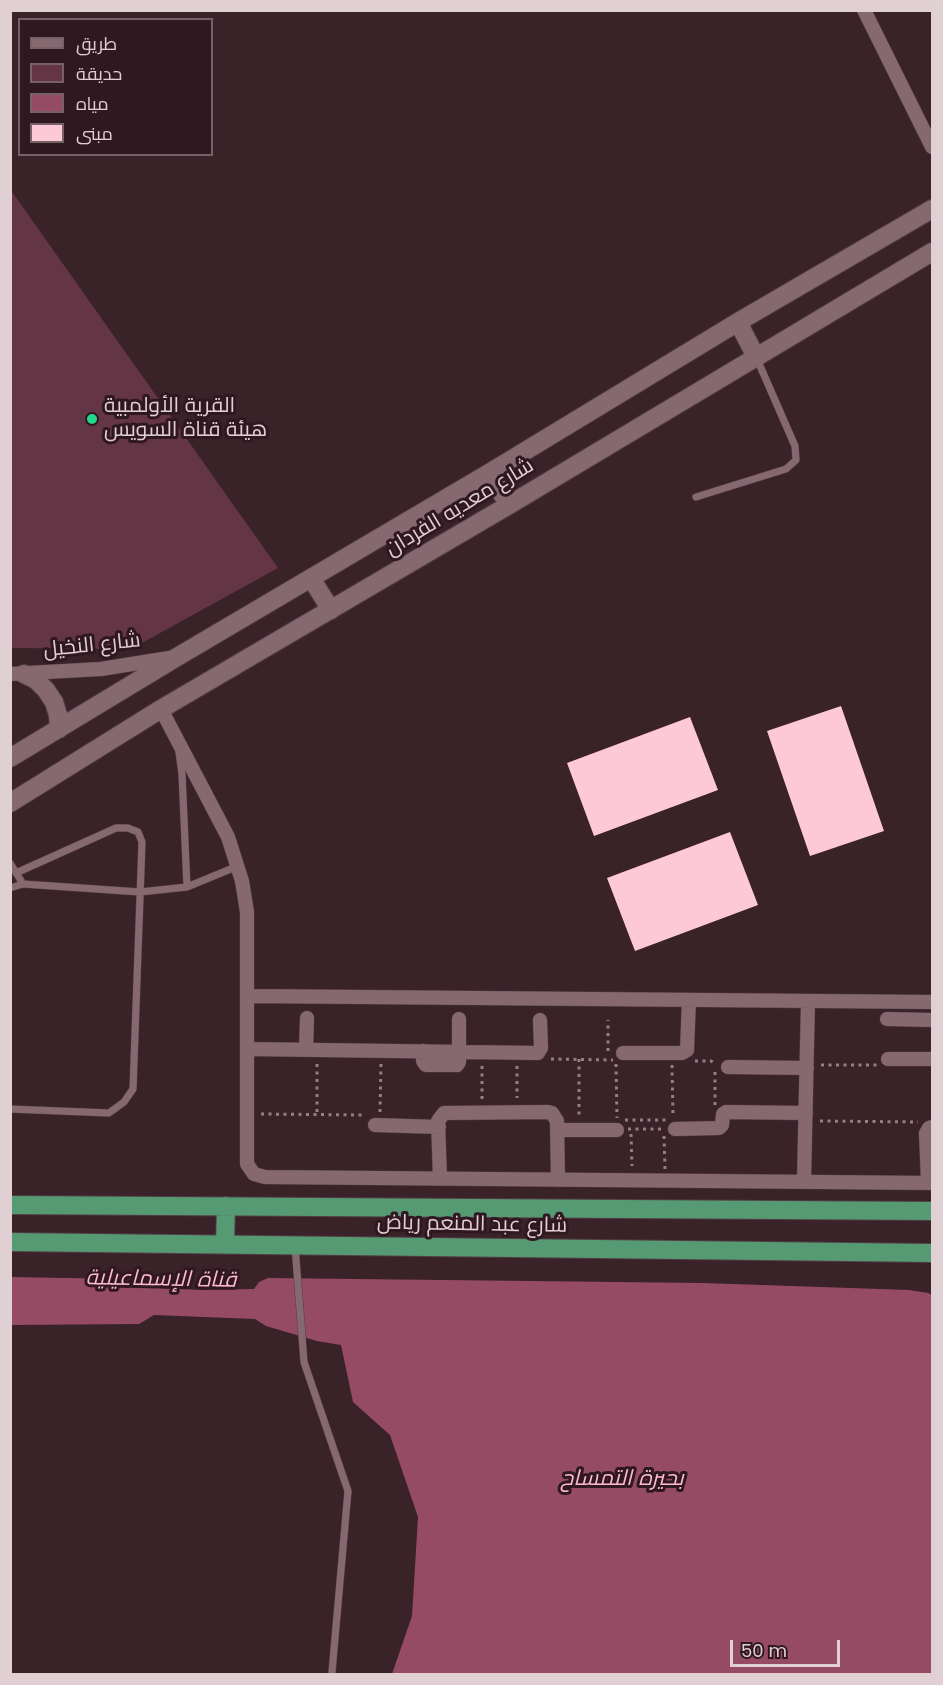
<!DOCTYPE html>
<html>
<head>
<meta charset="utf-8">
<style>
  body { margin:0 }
  #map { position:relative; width:943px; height:1685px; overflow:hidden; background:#3a2229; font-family:Poppins,Cairo,sans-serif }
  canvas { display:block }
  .frame { position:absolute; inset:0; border:12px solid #e0cfd3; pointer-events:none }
  .legend { position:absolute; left:18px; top:18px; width:195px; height:138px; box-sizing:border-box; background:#301820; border:2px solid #766168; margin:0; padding:8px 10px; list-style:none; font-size:18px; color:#e0cfd3 }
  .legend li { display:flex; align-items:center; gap:12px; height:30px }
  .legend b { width:30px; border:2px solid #766168 }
  .scale { position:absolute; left:730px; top:1640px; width:110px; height:27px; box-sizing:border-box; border:3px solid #e0cfd3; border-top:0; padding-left:8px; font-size:18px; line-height:21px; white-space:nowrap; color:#e0cfd3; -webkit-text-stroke:4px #301820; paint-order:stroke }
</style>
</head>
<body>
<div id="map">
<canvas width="943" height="1685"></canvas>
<div class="frame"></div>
<ul class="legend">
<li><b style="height:8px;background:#856870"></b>طريق</li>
<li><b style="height:16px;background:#643544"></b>حديقة</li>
<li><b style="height:16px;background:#964b64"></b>مياه</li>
<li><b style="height:16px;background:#fdc9d7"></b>مبنى</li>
</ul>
<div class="scale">50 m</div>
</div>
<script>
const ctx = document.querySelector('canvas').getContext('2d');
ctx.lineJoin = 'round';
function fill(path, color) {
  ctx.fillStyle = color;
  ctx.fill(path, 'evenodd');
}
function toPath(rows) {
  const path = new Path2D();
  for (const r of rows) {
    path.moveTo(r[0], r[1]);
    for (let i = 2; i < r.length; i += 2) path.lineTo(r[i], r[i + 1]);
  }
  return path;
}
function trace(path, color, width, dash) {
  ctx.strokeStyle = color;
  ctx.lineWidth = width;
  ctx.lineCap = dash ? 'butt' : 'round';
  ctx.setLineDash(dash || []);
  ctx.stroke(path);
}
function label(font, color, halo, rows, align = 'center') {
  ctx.font = font + ' Poppins,Cairo,sans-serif';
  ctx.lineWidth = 6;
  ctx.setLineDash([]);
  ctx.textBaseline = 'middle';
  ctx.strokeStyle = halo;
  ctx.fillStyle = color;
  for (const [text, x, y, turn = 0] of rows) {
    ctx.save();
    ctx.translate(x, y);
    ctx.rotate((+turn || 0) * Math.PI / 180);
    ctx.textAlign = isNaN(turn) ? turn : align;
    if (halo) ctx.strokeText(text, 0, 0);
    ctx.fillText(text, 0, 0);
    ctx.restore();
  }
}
const green = toPath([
  [10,189,278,568,131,649,11,648]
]);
const water = toPath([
  [11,1277,123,1279,150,1288,203,1290,254,1289,259,1282,268,1278,703,1283,909,1290,928,1293,932,1295,932,1674,392,1674,412,1616,418,1517,390,1435,353,1402,341,1345,317,1341,266,1326,255,1319,154,1315,139,1324,11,1325]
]);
const building = toPath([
  [841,706,884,831,810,856,767,731],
  [690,717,718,790,594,836,567,763],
  [730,832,758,905,635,951,607,878]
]);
const path = toPath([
  [608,1051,608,1020],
  [551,1059,613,1060],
  [579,1059,579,1117],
  [695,1061,711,1061,714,1063],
  [317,1064,317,1114],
  [616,1064,617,1118],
  [672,1065,673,1116],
  [821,1065,877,1065],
  [482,1066,482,1101],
  [517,1066,517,1098],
  [715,1072,715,1105],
  [380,1112,381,1064],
  [261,1114,365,1115],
  [625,1120,666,1120],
  [820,1121,918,1122],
  [628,1129,664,1129],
  [631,1134,632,1166],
  [664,1136,665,1169]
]);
const lane = toPath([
  [696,497,786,469,796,460,795,446,757,359],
  [179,752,182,774,187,887],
  [10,863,23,884],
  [10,888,23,884,140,892,187,887,238,866],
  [10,1109,109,1113,124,1102,133,1089,142,842,138,832,128,828,116,828,16,873],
  [295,1246,304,1362,348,1491,332,1672]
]);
const street = toPath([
  [864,10,932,147],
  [10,674,101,669,169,658],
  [161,709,228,837,242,881,247,912,247,1164,254,1174,265,1177,932,1183],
  [248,996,932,1002],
  [887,1019,932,1020],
  [247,1049,538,1053,541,1048,540,1020],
  [306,1050,307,1018],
  [423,1051,423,1061,426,1065,457,1065,459,1062,459,1019],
  [623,1053,682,1053,687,1050,689,1000],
  [888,1059,932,1059],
  [728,1067,807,1068],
  [375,1125,439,1127],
  [675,1129,719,1128,722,1125,723,1114,726,1112,806,1113],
  [557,1130,617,1130],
  [440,1179,438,1121,444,1113,548,1112,552,1113,557,1121,558,1180],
  [804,1181,808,1001],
  [928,1182,926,1133,929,1128,932,1127]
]);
const secondary = toPath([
  [738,322,756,357],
  [489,473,509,505],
  [311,578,331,610],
  [24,674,36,680,46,690,54,702,58,715,59,729],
  [10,758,177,657,489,473,738,322,932,209],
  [10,803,161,709,509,505,932,252]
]);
const highway = toPath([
  [10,1205,932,1211],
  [10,1242,932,1253],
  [225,1245,226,1206]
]);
const markers = [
  [92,419,6,"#20d887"]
];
const poiNames = [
  ["القرية الأولمبية",104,407],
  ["هيئة قناة السويس",104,431]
];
const streetNames = [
  ["شارع معديه الفردان",460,508,-31],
  ["شارع النخيل",92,646,-6],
  ["شارع عبد المنعم رياض",472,1225,1]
];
const waterNames = [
  ["قناة الإسماعيلية",161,1280,1],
  ["بحيرة التمساح",622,1479]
];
fill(green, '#643544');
fill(water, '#964b64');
fill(building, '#fdc9d7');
trace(lane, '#523e44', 8);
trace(street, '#523e44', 15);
trace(secondary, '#523e44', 20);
trace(highway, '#523e44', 20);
trace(path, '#947f85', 3, [3, 4.5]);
trace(lane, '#856870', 7);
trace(street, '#856870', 14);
trace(secondary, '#856870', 18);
trace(highway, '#569a73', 18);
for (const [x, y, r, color] of markers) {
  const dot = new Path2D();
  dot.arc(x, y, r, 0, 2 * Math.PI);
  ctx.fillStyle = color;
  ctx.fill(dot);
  trace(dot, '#301820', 2);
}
label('21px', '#e0cfd3', '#301820', poiNames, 'left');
label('21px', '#e0cfd3', '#301820', streetNames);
label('italic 22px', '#fdbbcd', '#301820', waterNames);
</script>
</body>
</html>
